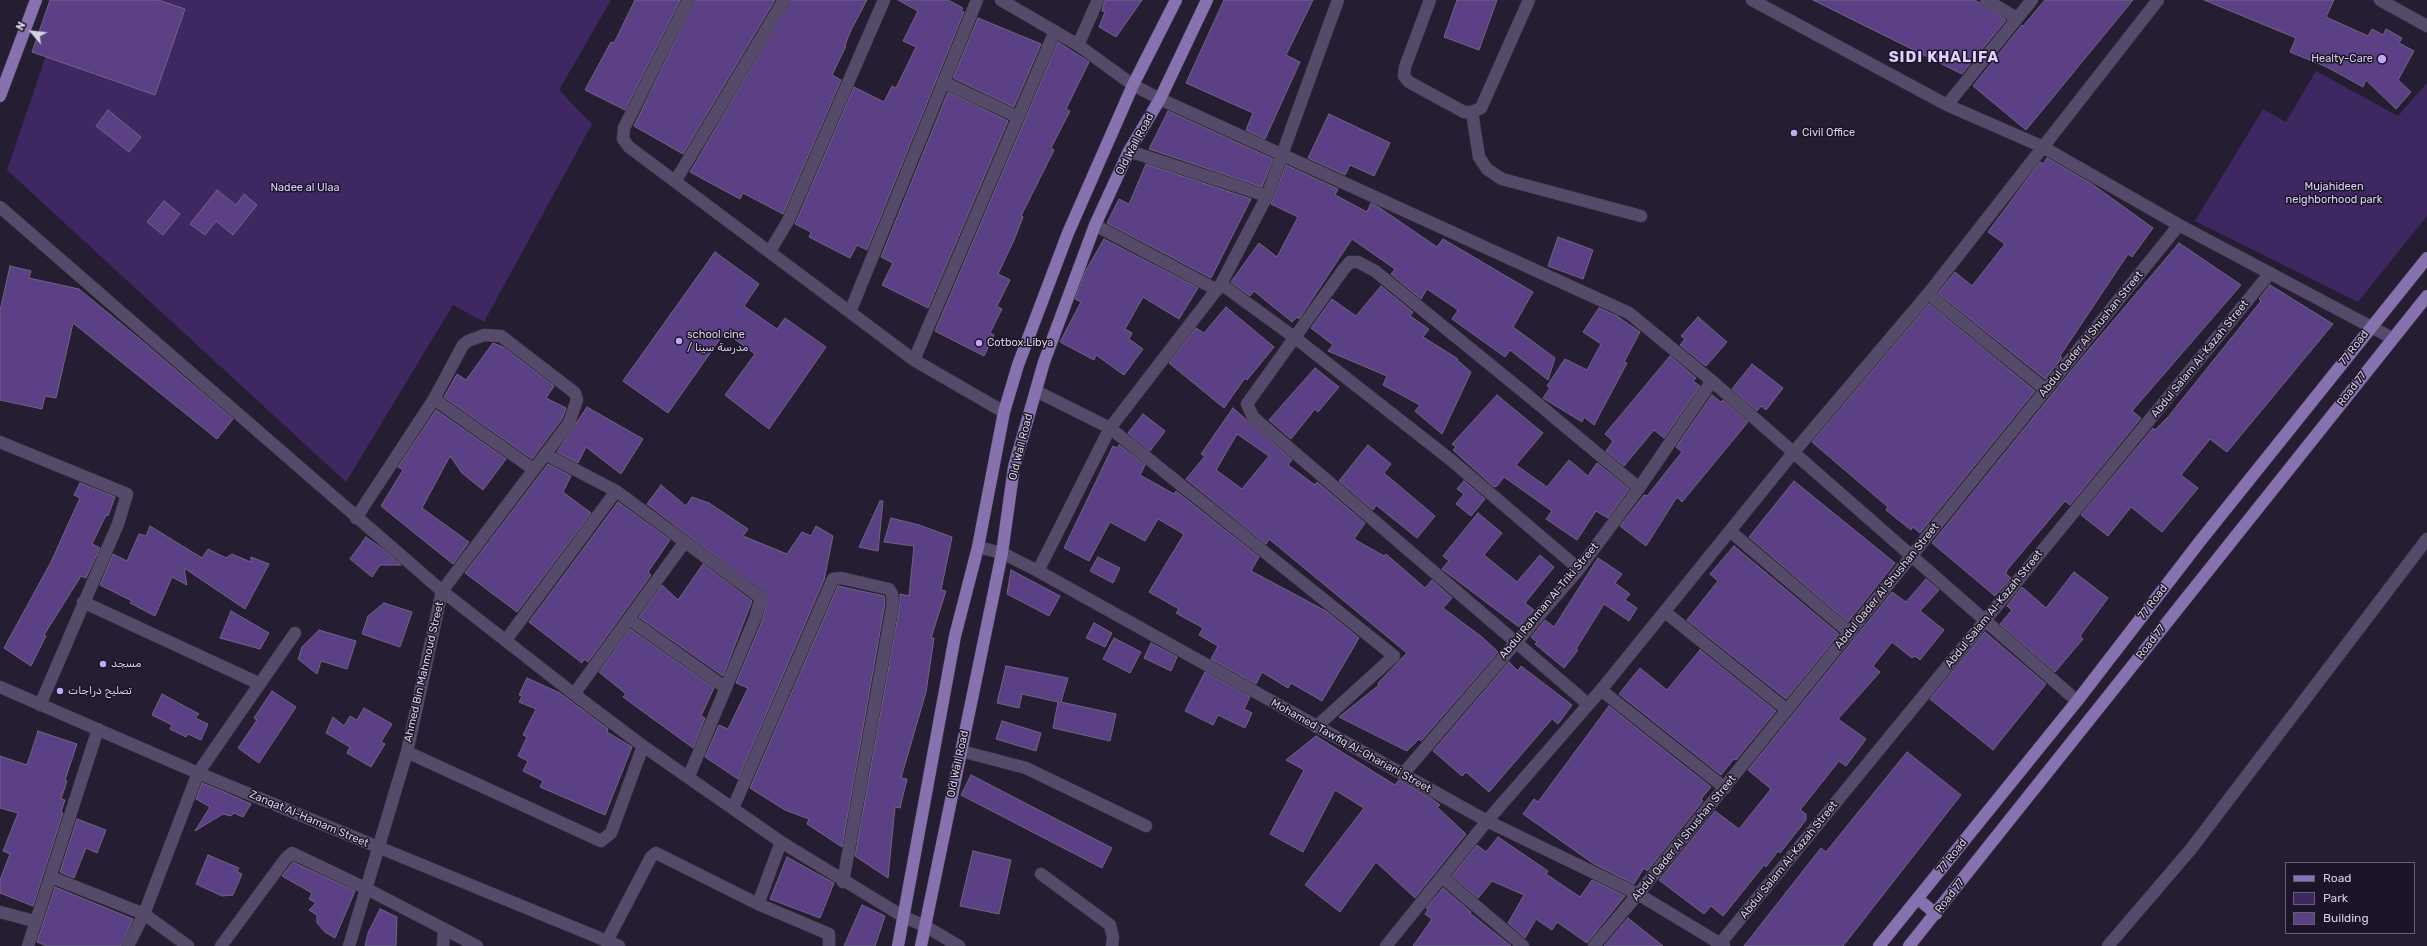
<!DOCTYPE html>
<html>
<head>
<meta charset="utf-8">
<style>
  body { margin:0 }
  #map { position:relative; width:2427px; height:946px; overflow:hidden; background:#251e32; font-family:Rubik,sans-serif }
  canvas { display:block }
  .legend { position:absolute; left:2285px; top:862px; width:130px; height:72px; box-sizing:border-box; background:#1c1428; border:1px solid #666071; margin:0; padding:5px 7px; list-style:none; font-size:12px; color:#d5d1df }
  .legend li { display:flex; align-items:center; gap:8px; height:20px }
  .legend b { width:20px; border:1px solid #666071 }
  .north { position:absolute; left:12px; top:12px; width:40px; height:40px; -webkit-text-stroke:3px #1c1428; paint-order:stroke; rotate:298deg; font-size:11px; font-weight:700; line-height:16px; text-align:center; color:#d5d1df }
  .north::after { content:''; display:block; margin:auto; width:14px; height:18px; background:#d5d1df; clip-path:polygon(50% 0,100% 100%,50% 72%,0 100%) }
</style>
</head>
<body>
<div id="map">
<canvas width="2427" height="946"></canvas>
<ul class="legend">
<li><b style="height:5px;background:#8871af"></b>Road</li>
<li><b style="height:11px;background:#3f2761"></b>Park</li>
<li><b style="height:11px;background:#5c4086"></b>Building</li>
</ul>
<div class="north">N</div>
</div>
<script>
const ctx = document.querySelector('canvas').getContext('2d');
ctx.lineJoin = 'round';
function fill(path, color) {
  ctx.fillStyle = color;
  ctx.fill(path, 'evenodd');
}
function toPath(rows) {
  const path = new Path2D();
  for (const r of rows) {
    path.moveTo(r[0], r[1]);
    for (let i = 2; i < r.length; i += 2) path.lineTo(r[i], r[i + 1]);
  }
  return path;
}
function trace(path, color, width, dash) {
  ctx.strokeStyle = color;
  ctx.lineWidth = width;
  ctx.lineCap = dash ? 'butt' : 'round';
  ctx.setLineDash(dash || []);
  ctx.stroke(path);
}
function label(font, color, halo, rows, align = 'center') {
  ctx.font = font + ' Rubik,"Noto Naskh Arabic",sans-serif';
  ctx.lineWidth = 3;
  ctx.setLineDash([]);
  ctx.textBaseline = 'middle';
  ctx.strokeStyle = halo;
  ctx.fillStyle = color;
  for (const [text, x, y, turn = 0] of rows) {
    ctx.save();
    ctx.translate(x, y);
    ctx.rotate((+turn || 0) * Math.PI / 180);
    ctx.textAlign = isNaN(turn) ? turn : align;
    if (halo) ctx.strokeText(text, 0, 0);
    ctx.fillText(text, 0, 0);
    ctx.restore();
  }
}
const green = toPath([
  [65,0,611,0,559,90,592,124,484,322,453,305,346,482,7,170],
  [2316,71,2398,116,2427,83,2427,216,2358,302,2195,221,2263,109,2286,122]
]);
const building = toPath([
  [50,0,158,0,185,9,155,95,32,52,50,0],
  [635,0,680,0,625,110,585,90,611,42,614,43,635,0],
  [695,0,775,0,683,154,634,126,695,0],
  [791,0,867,0,851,30,845,45,846,46,832,75,841,80,783,214,743,193,740,199,690,172,791,0],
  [898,0,948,0,963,8,961,11,964,12,867,250,857,245,850,258,809,237,811,232,795,224,854,87,884,102,892,86,896,88,916,47,903,41,918,11,898,0],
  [1105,0,1142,0,1116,37,1099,27,1105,12,1102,11,1105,0],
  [1224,0,1313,0,1286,55,1300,62,1265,139,1246,130,1253,113,1186,83,1224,0],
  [1457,0,1497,0,1479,50,1444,37,1457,0],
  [1813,0,1975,0,2006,20,1962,74,1813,0],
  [2045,0,2133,0,2026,130,1973,86,2022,25,2023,26,2045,0],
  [2204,0,2334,0,2326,17,2368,36,2372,29,2383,35,2386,29,2402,38,2399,43,2414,51,2398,80,2411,92,2396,109,2366,80,2363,87,2327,67,2290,52,2296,38,2204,0],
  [978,18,1041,44,1014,107,953,78,978,18],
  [1058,42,1089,62,1066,109,1070,111,1051,148,1054,150,1021,216,1023,217,1014,240,998,274,1010,280,997,306,1002,309,990,333,994,335,984,356,935,331,1058,42],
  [948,92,1008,121,928,308,882,285,893,263,881,257,948,92],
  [108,110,141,137,129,152,96,126,108,110],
  [1168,111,1273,159,1262,187,1149,149,1168,111],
  [1329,114,1390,143,1374,176,1350,165,1345,175,1308,158,1329,114],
  [2047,158,2092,184,2153,228,2132,257,2128,254,2060,356,2062,358,2045,379,1938,293,1955,272,1972,286,2005,244,1988,232,2040,162,2043,164,2047,158],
  [1146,164,1251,199,1211,278,1107,223,1119,199,1129,204,1146,164],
  [1286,165,1338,189,1335,195,1367,212,1371,203,1380,208,1437,247,1443,239,1533,292,1513,327,1555,358,1548,380,1510,350,1505,357,1452,319,1458,310,1427,289,1421,299,1391,274,1395,269,1352,239,1299,319,1297,317,1292,322,1254,291,1250,296,1231,282,1259,243,1277,257,1298,217,1271,204,1286,165],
  [217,190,236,205,244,194,257,205,233,235,216,221,205,235,190,224,217,190],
  [164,201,180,214,163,235,147,222,164,201],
  [1558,237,1593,250,1583,279,1548,266,1558,237],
  [1104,239,1198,288,1179,319,1143,297,1125,329,1132,333,1129,339,1143,349,1124,375,1096,355,1094,360,1060,342,1081,302,1075,299,1085,272,1104,239],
  [2179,243,2241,285,2132,411,2141,418,2070,505,2065,501,2007,570,2006,574,2011,578,1995,596,1932,543,2074,367,2179,243],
  [715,252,759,284,744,306,777,329,785,318,826,347,769,429,725,395,755,354,725,332,668,413,623,381,715,252],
  [10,266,31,271,29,278,79,289,141,340,233,419,217,439,73,323,56,398,45,396,42,409,0,400,0,311,10,266],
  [2270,285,2333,324,2227,452,2210,439,2181,475,2198,488,2162,532,2131,507,2108,536,2081,515,2153,428,2155,430,2168,417,2261,301,2259,299,2270,285],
  [1381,286,1413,312,1410,316,1429,329,1423,337,1458,359,1457,360,1471,372,1442,434,1415,411,1420,405,1383,385,1387,376,1328,351,1333,345,1311,328,1332,299,1356,316,1381,286],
  [1929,304,2035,391,1920,533,1913,527,1911,530,1886,510,1888,507,1812,442,1929,304],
  [1226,307,1274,347,1247,380,1245,378,1224,408,1169,363,1196,328,1204,333,1226,307],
  [1599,308,1617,316,1640,332,1624,362,1627,363,1594,425,1584,417,1582,422,1543,398,1550,388,1547,386,1565,359,1587,370,1601,344,1583,332,1599,308],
  [1698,317,1727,342,1706,366,1680,345,1685,339,1681,336,1698,317],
  [493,343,503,347,554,386,546,398,566,408,562,419,532,459,444,397,457,374,466,380,493,343],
  [1670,356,1696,378,1693,381,1700,386,1664,438,1654,430,1624,466,1606,451,1613,441,1605,434,1670,356],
  [1752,364,1783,388,1766,410,1761,406,1757,411,1732,389,1752,364],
  [1315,368,1339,387,1318,412,1315,409,1291,439,1269,420,1315,368],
  [1497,395,1543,433,1516,465,1547,487,1569,460,1588,476,1597,463,1629,489,1608,518,1596,511,1577,540,1546,519,1552,511,1504,477,1497,486,1494,487,1453,450,1456,447,1452,444,1497,395],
  [1712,395,1721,402,1723,400,1748,422,1682,502,1677,497,1646,546,1620,526,1644,495,1647,496,1682,452,1676,447,1712,395],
  [587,407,643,439,621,474,586,447,578,463,557,452,587,407],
  [1233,408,1292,460,1288,465,1315,485,1317,482,1365,523,1354,539,1384,556,1386,554,1425,588,1432,580,1452,598,1443,608,1482,637,1498,652,1421,741,1419,739,1407,751,1339,717,1379,685,1378,683,1407,653,1269,539,1266,544,1186,479,1205,456,1201,454,1233,408],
  [1237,434,1269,456,1242,489,1216,470,1237,434],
  [436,410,506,459,483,490,462,473,450,456,422,508,469,542,453,564,381,506,403,470,398,467,436,410],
  [1143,414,1165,431,1150,451,1128,433,1143,414],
  [1119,445,1145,465,1140,475,1174,494,1176,491,1259,557,1251,571,1326,611,1359,638,1322,701,1291,683,1288,688,1262,672,1256,684,1211,659,1218,646,1199,635,1203,628,1176,613,1179,609,1149,592,1184,534,1158,519,1145,541,1110,522,1089,561,1064,548,1113,446,1117,448,1119,445],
  [1368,445,1391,464,1384,473,1435,516,1417,538,1376,505,1373,510,1339,481,1368,445],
  [548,464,571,476,563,492,591,513,517,612,465,573,548,464],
  [1464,481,1485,499,1471,516,1456,504,1464,494,1457,489,1464,481],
  [1794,481,1895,563,1848,622,1749,537,1794,481],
  [80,483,115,497,108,516,106,515,92,544,100,548,86,578,81,576,44,635,46,636,31,666,4,648,51,562,80,498,74,495,80,483],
  [661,485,686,506,692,497,709,503,748,529,743,536,787,554,802,532,811,536,816,526,833,536,824,580,738,779,705,757,719,725,728,729,748,688,736,683,762,621,768,596,647,504,661,485],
  [880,501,883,501,878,551,859,547,880,501],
  [618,502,670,540,648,572,651,575,588,662,584,659,582,663,529,622,618,502],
  [1478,513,1502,533,1484,555,1517,582,1540,555,1554,567,1525,603,1534,610,1519,627,1442,569,1449,561,1443,556,1478,513],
  [891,518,919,525,952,537,941,590,946,591,931,638,934,638,926,692,901,778,907,779,900,808,895,807,888,878,855,856,900,604,900,594,909,596,914,546,884,542,891,518],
  [150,526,202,558,208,549,226,558,232,554,251,562,251,557,269,564,245,609,184,568,187,585,172,577,155,616,130,603,132,601,100,585,113,554,127,561,139,534,146,536,150,526],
  [366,537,384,550,401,565,380,565,372,577,350,559,366,537],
  [1734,546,1839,634,1786,699,1687,620,1718,581,1710,574,1734,546],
  [1098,557,1120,568,1113,583,1090,571,1098,557],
  [1598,558,1622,574,1615,583,1630,594,1625,600,1637,608,1629,621,1604,604,1576,649,1578,650,1564,668,1535,644,1537,642,1531,637,1545,620,1554,627,1598,558],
  [703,564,752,601,723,676,639,617,662,585,678,600,703,564],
  [1011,570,1060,596,1049,616,1007,594,1011,570],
  [2074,572,2108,598,2080,636,2083,639,2055,672,2000,624,2012,610,2007,606,2022,587,2046,608,2074,572],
  [1926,579,1939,590,1920,611,1944,630,1920,660,1915,656,1912,658,1892,642,1873,666,1880,672,1838,719,1866,739,1846,766,1839,761,1800,810,1806,814,1806,820,1780,853,1778,851,1766,867,1764,865,1723,916,1711,906,1704,914,1659,880,1715,811,1739,829,1771,789,1748,770,1892,592,1906,602,1926,579],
  [838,586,884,596,885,603,842,847,807,824,809,819,785,810,750,788,838,586],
  [384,603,412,612,400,647,362,634,368,616,384,603],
  [231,611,269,633,260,649,220,638,231,611],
  [1094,623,1112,633,1105,647,1086,638,1094,623],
  [630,629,714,688,701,716,705,718,693,748,623,697,626,694,599,672,630,629],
  [319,630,356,641,347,669,321,661,317,674,298,659,302,647,319,630],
  [1985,632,2046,684,1993,750,1930,699,1985,632],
  [1114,638,1141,652,1130,673,1103,659,1114,638],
  [1151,643,1177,657,1171,671,1144,658,1151,643],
  [1700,650,1776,711,1736,760,1734,759,1721,775,1619,694,1640,668,1667,690,1700,650],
  [1509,662,1518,671,1521,666,1572,705,1558,724,1552,719,1489,792,1466,772,1462,776,1433,751,1509,662],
  [1006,666,1068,678,1061,702,1116,714,1110,741,1053,728,1058,702,1022,694,1019,708,997,703,1006,666],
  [1205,672,1250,697,1244,709,1252,713,1245,728,1218,715,1213,725,1185,711,1205,672],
  [527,678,560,693,608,729,607,732,632,747,605,815,540,787,543,781,523,771,528,761,518,756,527,737,523,735,536,709,519,702,522,696,519,695,527,678],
  [272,691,296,707,259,763,238,748,257,720,254,718,272,691],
  [162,694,199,714,195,718,208,724,201,740,188,734,186,737,170,729,172,725,152,715,162,694],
  [1609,706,1711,787,1701,799,1703,801,1647,871,1644,868,1634,884,1594,864,1523,814,1534,799,1538,802,1609,706],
  [364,708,392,724,381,742,385,744,371,767,347,753,350,747,326,733,333,717,344,726,350,716,357,720,364,708],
  [1002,721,1041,733,1036,751,996,739,1002,721],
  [38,731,77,744,65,780,67,781,61,799,65,800,61,812,63,813,33,906,0,893,0,880,10,854,3,851,18,813,0,808,0,756,27,765,38,731],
  [1316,736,1395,785,1399,780,1432,799,1440,805,1437,807,1466,834,1415,898,1376,862,1340,912,1305,885,1364,808,1335,790,1303,852,1270,834,1304,770,1286,760,1316,736],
  [1907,752,1961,795,1843,946,1744,946,1821,848,1826,852,1907,752],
  [971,775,1112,848,1102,868,961,795,971,775],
  [202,783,222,791,251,804,243,817,234,813,231,816,223,814,195,831,210,807,196,799,202,783],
  [77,819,106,830,97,853,86,848,74,878,60,872,77,819],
  [1498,837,1548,871,1546,874,1580,897,1592,880,1625,896,1587,943,1557,922,1552,930,1536,919,1525,938,1508,923,1524,895,1492,881,1478,898,1452,876,1477,845,1486,852,1498,837],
  [973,851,1011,860,999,914,960,906,973,851],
  [208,855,239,868,237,872,242,874,233,895,222,896,196,884,208,855],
  [787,857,834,883,820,918,770,899,787,857],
  [293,862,355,891,335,938,325,932,317,923,317,915,309,910,316,903,309,899,312,893,282,876,293,862],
  [55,887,133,919,121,946,47,946,37,942,55,887],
  [1443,888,1471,912,1470,913,1511,946,1413,946,1432,919,1425,914,1428,910,1426,908,1443,888],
  [862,905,885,916,875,946,844,946,862,905],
  [380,909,397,917,396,946,365,946,368,933,380,909],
  [1628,918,1663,946,1604,946,1628,918]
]);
const minor = toPath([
  [688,0,624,128,623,139,629,147,914,360,1004,412],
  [1001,0,1078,45,1133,85,1160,99,1629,313,1712,381,2077,701],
  [1430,0,1405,67,1404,76,1409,82,1464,112,1472,112,1481,108,1529,0],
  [1752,0,1947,105,2041,146,2179,225,2392,338],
  [1986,0,2017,18],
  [2380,0,2427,26],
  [1078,45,1098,0],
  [943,82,1018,117],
  [1947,105,2032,0],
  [1472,112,1479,157,1487,169,1502,179,1641,216],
  [1129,151,1267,196],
  [676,180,784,0],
  [0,207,442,591,574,694,643,746,781,842,904,917,925,926,959,946],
  [1095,225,1217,290],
  [770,251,788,221,884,0],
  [1221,284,1294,337,1451,460,1579,569],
  [1928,294,2046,390],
  [850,312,977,0],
  [914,360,1055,31],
  [1036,391,1110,428,1394,656,1316,727],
  [434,399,533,469],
  [0,442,127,494,118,524,40,705],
  [547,455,616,491,761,598,755,618,689,776],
  [1730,531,1850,633],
  [978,547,1002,553,1038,571,1487,821,1638,894,1724,946],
  [1038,571,1110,428,1221,284,1267,196,1338,0],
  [83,602,258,683],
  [1665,612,1787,710],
  [629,619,726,688],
  [506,640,616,491],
  [0,687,198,773,619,946],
  [1601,690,1725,788],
  [574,694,684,543],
  [1588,704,1253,417,1247,404,1343,270,1350,262,1358,262,1375,271,1525,393,1639,488],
  [961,751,1026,768,1146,826],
  [407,752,601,841,611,833,643,746],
  [1403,774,1579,569,1639,488,1712,381],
  [733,808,833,579,841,578,889,589,892,594,893,603,843,882],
  [1041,874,1110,925,1113,937,1112,946],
  [51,877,144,914,188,946],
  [1442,877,1523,946],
  [758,904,781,842],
  [0,912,34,921],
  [607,941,651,857,656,853,758,904,829,934,829,946],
  [28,946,98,729],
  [128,946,144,914,198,773,295,633],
  [221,946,286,858,292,853,365,888,477,946],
  [349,946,407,752,442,591,569,423,577,400,575,393,501,336,484,335,468,341,463,345,434,399,356,518],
  [443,946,444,929],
  [1386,946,1487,821,1601,690,1793,453,1928,294,2158,0],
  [1594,946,1638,894,2179,225],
  [1718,946,2270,273],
  [2108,946,2191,849,2427,539]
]);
const major = toPath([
  [0,96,36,0],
  [1918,899,1936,914],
  [898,946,955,636,978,547,1004,412,1018,365,1068,233,1133,85,1176,0],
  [921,946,1002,553,1014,467,1044,362,1095,225,1129,151,1160,99,1207,0],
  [1879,946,2077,701,2201,540,2427,258],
  [1909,946,2427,296]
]);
const markers = [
  [2382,59,5,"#c2a7f2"],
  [1794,133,4,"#c2a7f2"],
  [679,341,4,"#c2a7f2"],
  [979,343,4,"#c2a7f2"],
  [103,664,4,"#c2a7f2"],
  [60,691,4,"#c2a7f2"]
];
const poiNames = [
  ["Healty-Care",2373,59,"right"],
  ["Civil Office",1802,133],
  ["school cine",687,335],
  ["/ مدرسة سينا",687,348],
  ["Cotbox.Libya",987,343],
  ["مسجد",111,664],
  ["تصليح دراجات",68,691]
];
const streetNames = [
  ["Old Wall Road",1135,144,-62],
  ["Abdul Qader Al Shushan Street",2091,334,-51],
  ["77 Road",2354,348,-52],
  ["Abdul Salam Al-Kazah Street",2200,359,-51],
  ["Road 77",2352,389,-52],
  ["Old Wall Road",1021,447,-76],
  ["Abdul Qader Al Shushan Street",1887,586,-51],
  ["Abdul Rahman Al-Triki Street",1549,601,-50],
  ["77 Road",2153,602,-52],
  ["Abdul Salam Al-Kazah Street",1994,609,-51],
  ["Road 77",2151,642,-52],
  ["Ahmed Bin Mahmoud Street",424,672,-77],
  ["Mohamed Tawfiq Al-Ghariani Street",1351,746,29],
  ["Old Wall Road",958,764,-78],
  ["Zanqat Al-Hamam Street",309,819,23],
  ["Abdul Qader Al Shushan Street",1684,838,-51],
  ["77 Road",1952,856,-51],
  ["Abdul Salam Al-Kazah Street",1789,860,-51],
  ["Road 77",1950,896,-52]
];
const parkNames = [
  ["Mujahideen",2334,187],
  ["neighborhood park",2334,200],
  ["Nadee al Ulaa",305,188]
];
const districtNames = [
  ["SIDI KHALIFA",1944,58]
];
fill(green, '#3f2761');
fill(building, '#5c4086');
trace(building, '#6e667e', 1);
trace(minor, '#413b4e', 13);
trace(major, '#413b4e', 13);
trace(minor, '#554a69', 12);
trace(major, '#8871af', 12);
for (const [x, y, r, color] of markers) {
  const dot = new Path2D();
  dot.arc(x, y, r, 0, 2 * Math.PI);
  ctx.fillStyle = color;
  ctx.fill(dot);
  trace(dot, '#1c1428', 1.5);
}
label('11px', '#d5d1df', '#1c1428', poiNames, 'left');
label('11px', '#d5d1df', '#1c1428', streetNames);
label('11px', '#ddd0f9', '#1c1428', parkNames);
ctx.letterSpacing = '1px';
label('bold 15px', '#e1d3fe', '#1c1428', districtNames);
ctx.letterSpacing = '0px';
</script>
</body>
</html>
